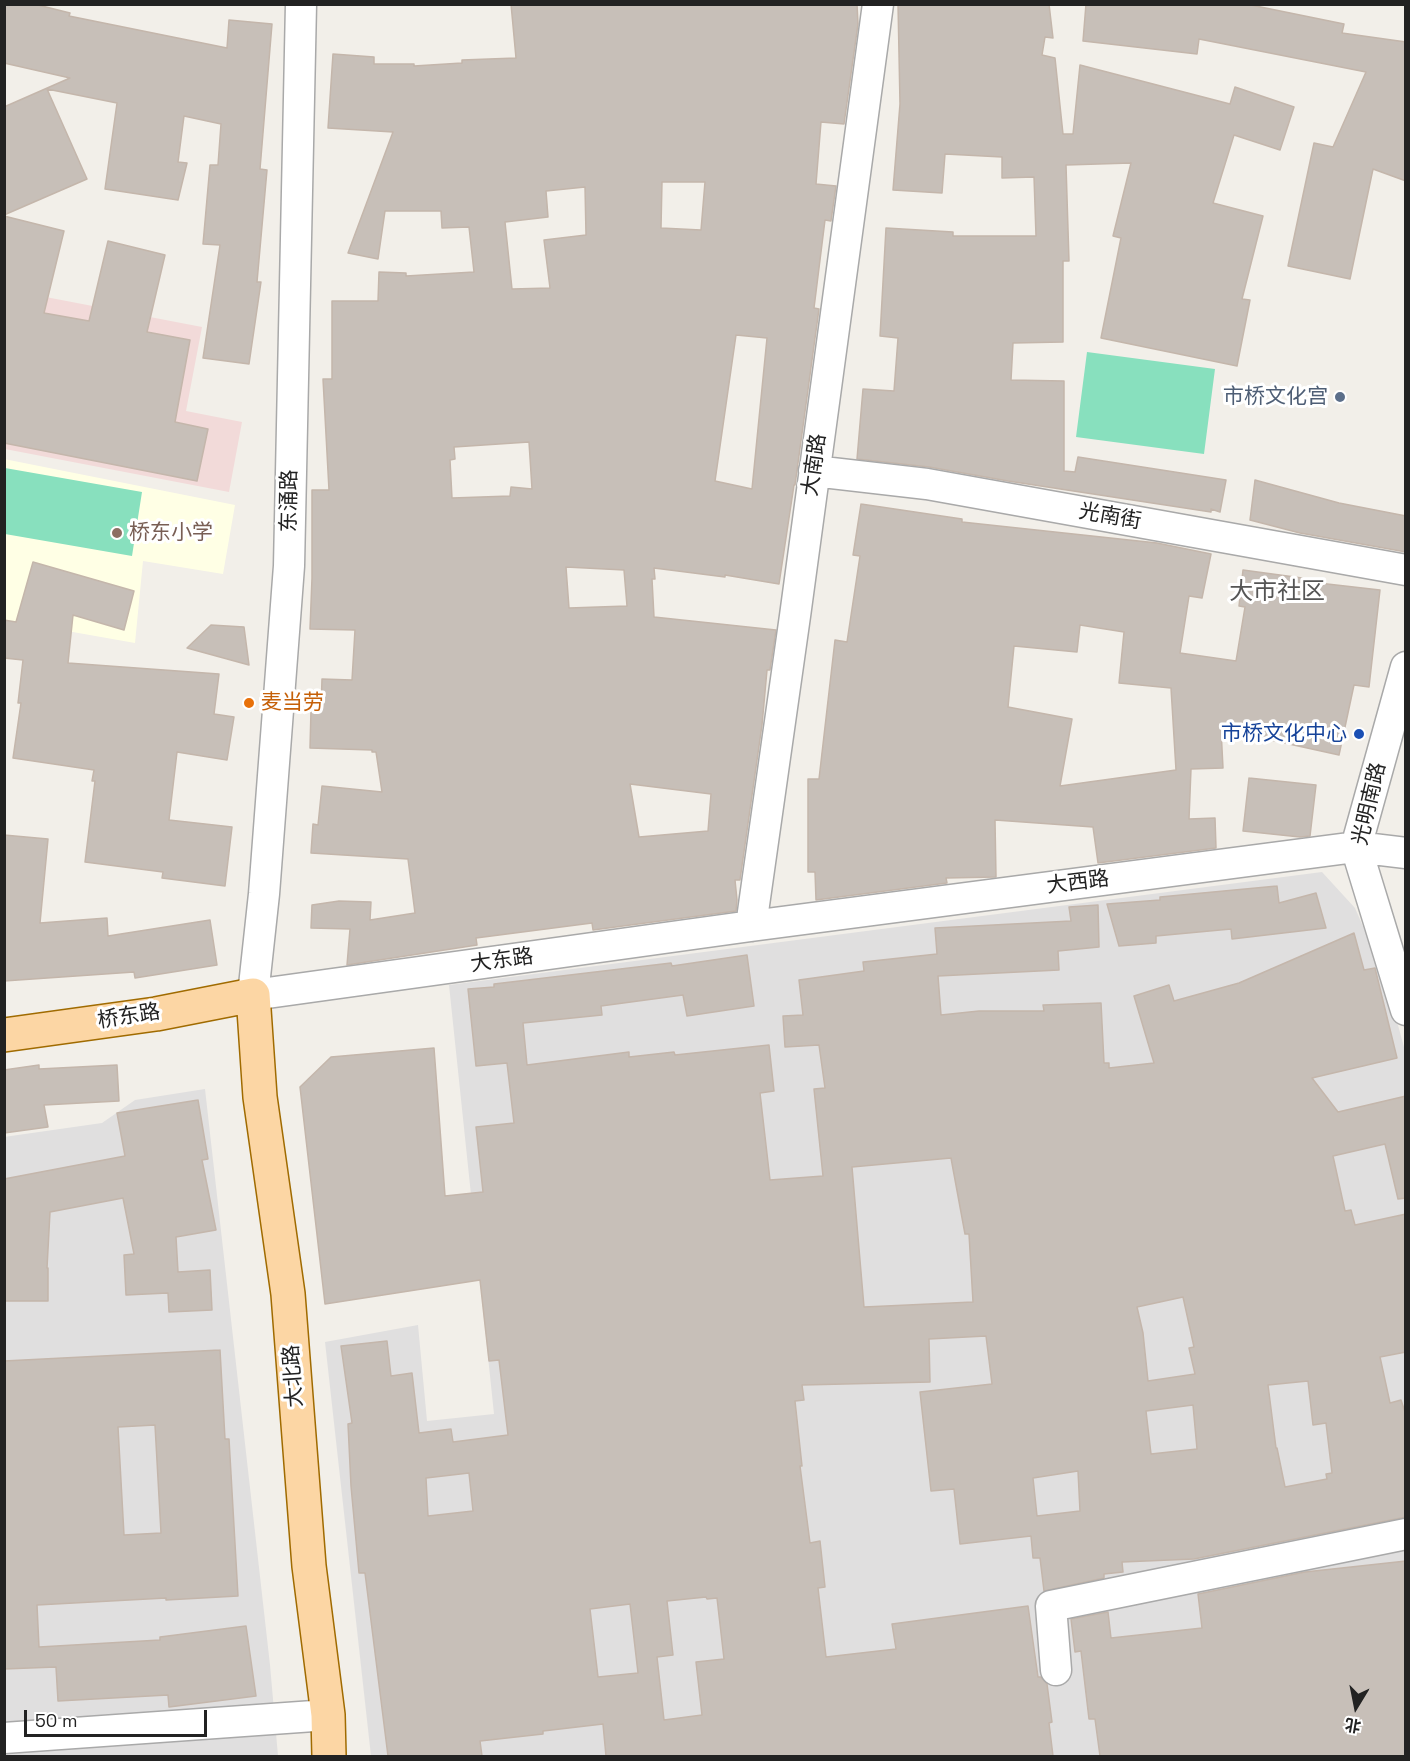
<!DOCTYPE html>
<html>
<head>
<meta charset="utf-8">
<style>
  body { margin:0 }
  #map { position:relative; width:1410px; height:1761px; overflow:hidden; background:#f2efe9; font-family:"Space Grotesk","Noto Sans SC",sans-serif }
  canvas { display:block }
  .frame { position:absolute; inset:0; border:6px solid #222; pointer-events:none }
  .north { position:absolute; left:1326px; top:1677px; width:60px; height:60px; -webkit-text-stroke:4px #fff; paint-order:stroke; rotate:190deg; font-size:16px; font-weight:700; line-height:24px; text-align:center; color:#222 }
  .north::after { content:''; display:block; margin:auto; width:21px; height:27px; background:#222; clip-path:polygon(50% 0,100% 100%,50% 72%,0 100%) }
  .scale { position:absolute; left:24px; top:1710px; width:183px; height:27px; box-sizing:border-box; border:3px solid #222; border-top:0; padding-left:8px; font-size:18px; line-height:21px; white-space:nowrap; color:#222; -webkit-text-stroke:4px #fff; paint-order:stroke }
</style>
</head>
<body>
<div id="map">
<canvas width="1410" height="1761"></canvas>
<div class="frame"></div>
<div class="north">北</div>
<div class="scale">50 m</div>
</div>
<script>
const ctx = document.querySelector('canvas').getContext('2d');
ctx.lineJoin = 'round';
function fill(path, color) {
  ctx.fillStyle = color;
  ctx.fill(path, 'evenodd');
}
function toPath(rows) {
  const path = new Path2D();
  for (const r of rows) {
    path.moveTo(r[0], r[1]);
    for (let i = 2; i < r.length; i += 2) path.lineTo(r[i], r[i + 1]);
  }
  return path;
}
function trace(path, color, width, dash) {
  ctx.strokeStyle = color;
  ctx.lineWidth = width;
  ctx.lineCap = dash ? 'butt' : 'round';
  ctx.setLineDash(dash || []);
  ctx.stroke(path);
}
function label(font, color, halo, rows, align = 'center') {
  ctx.font = font + ' "Space Grotesk","Noto Sans SC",sans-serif';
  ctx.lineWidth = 6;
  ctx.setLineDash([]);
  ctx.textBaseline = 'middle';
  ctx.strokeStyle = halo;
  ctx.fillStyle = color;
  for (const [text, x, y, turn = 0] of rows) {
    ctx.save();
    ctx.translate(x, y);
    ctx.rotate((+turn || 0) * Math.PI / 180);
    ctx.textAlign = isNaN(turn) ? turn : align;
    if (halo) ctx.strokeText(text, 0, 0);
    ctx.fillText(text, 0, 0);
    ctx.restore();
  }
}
const residential = toPath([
  [1322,872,1355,908,1385,977,1405,1051,1405,1756,371,1756,325,1342,418,1325,427,1421,494,1414,449,985],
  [205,1089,270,1665,278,1756,5,1756,4,1137,102,1123,135,1100]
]);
const commercial = toPath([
  [4,289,202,327,186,411,242,422,229,492,5,449]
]);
const education = toPath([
  [4,459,235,505,223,574,143,561,135,643,5,620]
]);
const pitch = toPath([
  [1087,352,1215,369,1204,454,1076,437],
  [5,468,142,492,132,556,5,534]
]);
const building = toPath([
  [4,4,34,4,70,13,69,16,227,48,229,20,272,24,260,169,267,170,257,282,261,282,249,364,203,358,220,245,203,244,210,165,218,165,221,124,184,116,178,162,187,163,178,200,105,189,117,103,47,89,87,179,4,215,4,107,70,78,4,63,4,4],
  [511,4,857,4,858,24,844,124,821,122,816,184,836,186,831,221,825,220,814,308,819,309,795,485,794,485,779,584,725,575,725,577,654,568,655,579,652,579,654,617,776,630,770,670,767,670,762,725,740,880,735,880,737,900,736,911,593,930,592,923,476,938,477,945,347,965,350,929,311,928,312,905,339,901,371,902,370,920,415,913,408,859,311,853,313,824,318,825,322,786,382,792,376,752,372,752,372,750,310,748,311,710,321,711,322,679,352,680,355,630,310,629,312,578,312,490,329,490,323,379,332,379,332,301,378,301,379,272,406,273,406,276,474,272,469,227,442,228,441,211,385,211,378,259,348,253,393,132,328,128,333,54,374,57,374,64,414,64,414,66,462,63,462,60,516,58,511,4],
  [662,182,705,182,701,230,661,228,662,182],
  [585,187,586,235,544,240,550,288,512,289,505,222,548,217,546,191,585,187],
  [736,335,767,338,752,489,715,481,736,335],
  [529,442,532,489,511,487,510,496,452,498,450,460,455,459,454,447,529,442],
  [566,567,624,570,627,606,569,608,566,567],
  [630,784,711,794,708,831,639,837,630,784],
  [898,4,1049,4,1053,38,1045,37,1042,55,1055,58,1063,134,1073,134,1080,65,1230,104,1235,87,1294,107,1280,150,1234,135,1213,203,1263,216,1242,299,1250,300,1237,366,1101,338,1121,238,1113,236,1131,163,1066,165,1069,261,1063,261,1063,342,1013,343,1011,380,1064,381,1064,471,1075,472,1078,457,1226,480,1220,512,1211,509,1211,512,1008,481,929,467,857,459,863,389,894,391,898,338,880,336,886,228,953,232,953,236,1036,236,1034,177,1002,178,1002,157,945,154,942,193,893,190,900,104,898,4],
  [1086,4,1246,4,1344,24,1342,33,1406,42,1406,181,1373,169,1350,279,1288,266,1314,143,1333,147,1366,72,1199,39,1197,54,1083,41,1086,4],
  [4,216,64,231,44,313,89,321,108,241,165,255,147,332,190,340,175,422,208,429,197,481,4,443,4,216],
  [1255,480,1339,503,1406,516,1406,552,1300,533,1250,520,1255,480],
  [861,504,962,519,962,522,1157,543,1211,554,1202,598,1189,596,1180,653,1236,661,1245,607,1239,606,1243,570,1302,578,1301,581,1380,590,1369,687,1354,685,1339,755,1221,729,1223,768,1191,769,1189,819,1215,818,1216,848,1098,863,1093,827,995,820,996,877,946,878,947,883,816,900,815,872,808,872,808,779,819,779,835,640,847,642,860,556,853,555,861,504],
  [1080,625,1124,632,1119,683,1171,688,1176,770,1060,786,1072,719,1008,707,1014,646,1077,652,1080,625],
  [33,562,134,591,124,630,73,615,68,663,219,674,214,714,234,717,227,760,177,752,169,820,232,827,225,886,162,878,163,872,85,862,95,781,92,781,94,770,13,758,21,703,18,703,23,660,4,658,4,620,16,622,33,562],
  [211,625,244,627,249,665,187,648,211,625],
  [1249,778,1316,785,1310,836,1300,837,1243,831,1249,778],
  [4,835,48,839,40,923,107,918,108,936,210,920,217,965,135,978,134,972,4,981,4,835],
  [1277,886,1279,903,1316,893,1326,928,1232,939,1231,929,1156,936,1156,943,1119,946,1107,904,1160,900,1160,897,1277,886],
  [1098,905,1099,947,1058,951,1059,970,938,976,941,1015,979,1011,1044,1011,1043,1005,1101,1003,1104,1063,1109,1063,1109,1068,1154,1063,1134,996,1169,985,1174,1001,1239,983,1354,933,1364,970,1375,968,1397,1058,1312,1078,1338,1112,1406,1096,1406,1198,1398,1199,1385,1144,1333,1156,1345,1211,1351,1210,1355,1225,1406,1214,1406,1352,1380,1357,1390,1403,1401,1400,1406,1415,1406,1517,1194,1559,1122,1562,1123,1572,1104,1574,1104,1578,1044,1591,1040,1558,1033,1558,1031,1536,960,1544,954,1489,931,1491,920,1392,992,1384,986,1336,929,1339,930,1382,802,1385,804,1400,795,1401,802,1466,800,1466,810,1543,820,1541,825,1587,818,1588,826,1657,896,1649,892,1624,1028,1606,1038,1677,1041,1677,1047,1684,1052,1722,1049,1723,1053,1756,606,1756,603,1724,543,1731,543,1734,480,1741,482,1756,388,1756,365,1573,359,1573,351,1486,348,1424,352,1423,341,1346,387,1341,391,1376,412,1373,419,1433,451,1429,453,1442,508,1435,499,1360,489,1361,480,1280,325,1304,300,1087,331,1057,434,1048,445,1196,483,1192,476,1127,514,1123,507,1063,476,1066,468,989,494,987,494,984,671,963,672,966,747,955,754,1006,687,1016,683,995,601,1006,602,1015,523,1023,527,1065,629,1052,629,1057,674,1052,675,1055,769,1045,774,1091,760,1093,770,1180,823,1176,814,1089,825,1088,819,1045,785,1047,783,1016,803,1015,799,980,864,971,863,962,937,954,935,928,1071,921,1069,907,1098,905],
  [951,1158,965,1234,969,1234,973,1302,864,1307,852,1167,951,1158],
  [1183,1297,1194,1347,1189,1348,1195,1374,1148,1381,1143,1333,1137,1307,1183,1297],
  [1308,1381,1313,1425,1326,1423,1332,1473,1326,1474,1327,1479,1285,1487,1277,1448,1276,1448,1268,1385,1308,1381],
  [1193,1405,1197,1449,1151,1454,1146,1411,1193,1405],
  [1078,1471,1080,1511,1037,1516,1033,1478,1078,1471],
  [469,1473,473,1511,428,1516,426,1478,469,1473],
  [706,1597,707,1599,717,1598,724,1659,696,1662,702,1715,664,1720,657,1657,673,1655,667,1601,706,1597],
  [630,1604,638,1673,598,1677,590,1609,630,1604],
  [39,1065,39,1069,117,1065,119,1101,44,1105,48,1127,4,1133,4,1070,39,1065],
  [198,1100,208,1159,202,1160,216,1230,176,1237,178,1272,210,1270,212,1310,169,1312,168,1293,126,1295,124,1255,134,1254,123,1198,50,1212,47,1268,48,1268,48,1301,4,1301,4,1179,125,1156,117,1113,198,1100],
  [220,1350,225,1439,229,1439,238,1596,166,1600,166,1598,37,1605,39,1647,160,1640,160,1637,246,1626,256,1696,169,1707,168,1695,58,1701,56,1667,4,1669,4,1361,220,1350],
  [155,1425,161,1533,124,1535,118,1427,155,1425],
  [1406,1561,1406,1756,1100,1756,1095,1719,1089,1719,1081,1651,1075,1652,1071,1619,1108,1612,1111,1638,1202,1628,1198,1594,1305,1572,1406,1561]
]);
const minor = toPath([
  [301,4,289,566,264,894,253,995,751,926,1356,847,1406,853],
  [814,471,927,484,1406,570],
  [1406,667,1356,847,1406,1010],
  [751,926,795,616,878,4],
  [1056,1670,1051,1606,1406,1534],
  [4,1738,328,1715]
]);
const major = toPath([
  [4,1035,156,1014,253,995,260,1097,288,1294,309,1566,328,1715,329,1756]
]);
const markers = [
  [1340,397,6,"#5c6f8a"],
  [117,533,6,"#8d6e63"],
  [249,703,6,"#e8710a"],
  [1359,734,6,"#1a4fb4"]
];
const serviceNames = [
  ["市桥文化宫",1328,397]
];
const streetNames = [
  ["大南路",815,465,-82],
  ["东涌路",290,501,-89],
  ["光南街",1110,517,10],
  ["光明南路",1370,804,-77],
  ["大西路",1078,883,-7],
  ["大东路",502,961,-8],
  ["桥东路",129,1017,-9],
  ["大北路",294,1376,-94]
];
const educationNames = [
  ["桥东小学",129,533]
];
const foodNames = [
  ["麦当劳",261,703]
];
const transitNames = [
  ["市桥文化中心",1347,734]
];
const quarterNames = [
  ["大市社区",1277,592]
];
fill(residential, '#e0dfdf');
fill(commercial, '#f2dad9');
fill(education, '#ffffe5');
fill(pitch, '#88e0be');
fill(building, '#c7bfb8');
trace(building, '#c4b6ab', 1.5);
trace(minor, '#a9a9a9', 33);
trace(major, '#a06b00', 36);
trace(minor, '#fff', 30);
trace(major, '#fcd6a4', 33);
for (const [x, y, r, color] of markers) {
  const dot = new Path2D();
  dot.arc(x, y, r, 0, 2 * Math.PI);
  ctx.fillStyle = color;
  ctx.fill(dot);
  trace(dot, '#fff', 2);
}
label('21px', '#4e5e75', '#fff', serviceNames, 'right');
label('21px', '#222', '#fff', streetNames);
label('21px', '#785e54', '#fff', educationNames, 'left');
label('21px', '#c56008', '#fff', foodNames, 'left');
label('21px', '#164399', '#fff', transitNames, 'right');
label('24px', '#555', '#fff', quarterNames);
</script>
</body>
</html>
